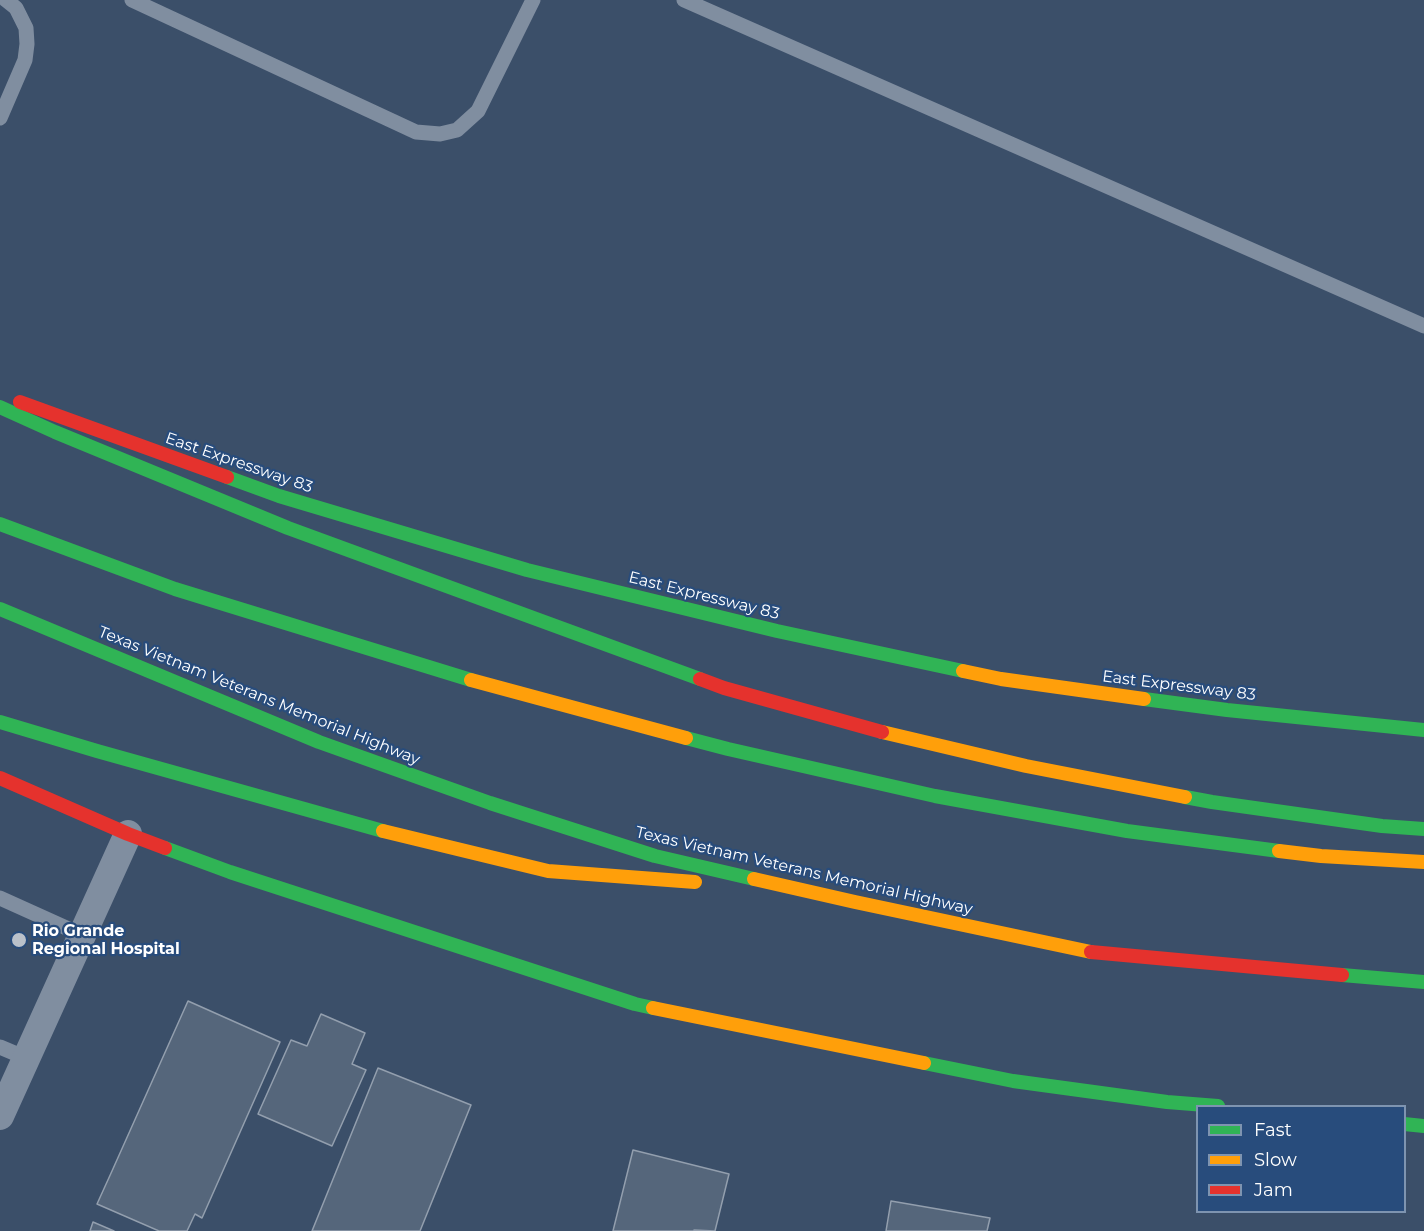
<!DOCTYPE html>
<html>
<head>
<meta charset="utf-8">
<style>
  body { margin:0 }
  #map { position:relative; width:1424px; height:1231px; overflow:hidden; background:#3b4f69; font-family:Montserrat,sans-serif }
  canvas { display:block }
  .legend { position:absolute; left:1196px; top:1105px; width:210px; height:108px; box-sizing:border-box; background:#284c7c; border:2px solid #7e94b0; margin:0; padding:8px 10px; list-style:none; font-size:18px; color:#fff }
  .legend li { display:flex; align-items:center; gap:12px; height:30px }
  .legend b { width:30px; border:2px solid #7e94b0 }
</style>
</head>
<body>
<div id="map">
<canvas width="1424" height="1231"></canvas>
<ul class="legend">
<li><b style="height:8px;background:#30b455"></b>Fast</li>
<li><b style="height:8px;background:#ff9f0a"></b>Slow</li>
<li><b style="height:8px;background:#e5322d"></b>Jam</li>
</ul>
</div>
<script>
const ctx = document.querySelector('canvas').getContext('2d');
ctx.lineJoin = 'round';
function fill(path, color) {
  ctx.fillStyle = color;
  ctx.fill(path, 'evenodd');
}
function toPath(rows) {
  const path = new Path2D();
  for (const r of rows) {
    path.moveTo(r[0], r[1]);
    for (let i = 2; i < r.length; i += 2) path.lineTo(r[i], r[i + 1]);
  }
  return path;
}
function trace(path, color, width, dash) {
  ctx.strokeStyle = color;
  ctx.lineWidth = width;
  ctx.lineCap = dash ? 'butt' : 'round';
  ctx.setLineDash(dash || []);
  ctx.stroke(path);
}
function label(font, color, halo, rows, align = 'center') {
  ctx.font = font + ' Montserrat,sans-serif';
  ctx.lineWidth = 4.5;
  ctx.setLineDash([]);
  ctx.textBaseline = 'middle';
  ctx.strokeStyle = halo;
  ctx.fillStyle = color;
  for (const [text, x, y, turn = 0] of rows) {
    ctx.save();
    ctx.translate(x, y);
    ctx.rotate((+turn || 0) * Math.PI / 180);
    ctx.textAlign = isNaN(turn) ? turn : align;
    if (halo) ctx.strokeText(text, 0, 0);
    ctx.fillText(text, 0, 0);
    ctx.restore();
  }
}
const building = toPath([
  [188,1001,280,1042,202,1218,195,1214,187,1231,159,1231,97,1204,112,1171,188,1001],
  [321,1014,365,1033,352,1064,366,1070,332,1146,258,1114,291,1040,307,1046,321,1014],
  [378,1068,471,1105,420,1231,312,1231,378,1068],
  [633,1150,729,1174,715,1231,694,1230,694,1231,613,1231,633,1150],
  [891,1201,990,1218,987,1231,886,1231,891,1201],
  [93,1222,114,1231,90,1231,93,1222]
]);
const lane = toPath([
  [132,0,416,132,440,134,457,130,478,111,533,0],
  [684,0,1424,326],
  [0,118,25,60,27,44,26,28,16,8,6,0],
  [0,898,82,935],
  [0,1047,26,1058]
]);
const street = toPath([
  [0,1116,128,834]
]);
const fast = toPath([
  [0,407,55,432,288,528,700,679],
  [227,477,279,496,527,570,777,631,963,671],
  [0,524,175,589,471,680],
  [0,609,319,742,490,803,655,856,754,879],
  [1144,699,1227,710,1424,730],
  [0,722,97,751,383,831],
  [686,738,728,749,935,796,1127,831,1279,851],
  [1185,797,1212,802,1382,826,1424,829],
  [165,848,230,872,635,1004,653,1008],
  [1342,975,1424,982],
  [924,1063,1013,1081,1167,1102,1218,1106],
  [1404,1124,1424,1126]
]);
const slow = toPath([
  [963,671,1001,679,1144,699],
  [471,680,686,738],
  [882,732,1026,766,1185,797],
  [383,831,548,871,695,882],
  [1279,851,1321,856,1424,862],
  [754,879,855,902,1091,952],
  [653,1008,924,1063]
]);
const jam = toPath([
  [20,402,227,477],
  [700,679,724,688,882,732],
  [0,778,128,834,165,848],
  [1091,952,1342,975]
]);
const markers = [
  [19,940,8,"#bac1ca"]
];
const streetNames = [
  ["East Expressway 83",239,463,19],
  ["East Expressway 83",704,596,14],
  ["East Expressway 83",1179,686,7],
  ["Texas Vietnam Veterans Memorial Highway",259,696,22],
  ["Texas Vietnam Veterans Memorial Highway",804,871,13]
];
const poiNames = [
  ["Rio Grande",32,931],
  ["Regional Hospital",32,949]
];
fill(building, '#55667b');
trace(building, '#939fae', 1.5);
trace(lane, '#808ea0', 15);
trace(street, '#808ea0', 28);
trace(fast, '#30b455', 14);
trace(slow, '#ff9f0a', 14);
trace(jam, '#e5322d', 14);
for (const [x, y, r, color] of markers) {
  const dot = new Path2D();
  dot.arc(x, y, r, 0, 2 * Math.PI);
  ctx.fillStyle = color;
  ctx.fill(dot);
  trace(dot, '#284c7c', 2);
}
label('16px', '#fff', '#284c7c', streetNames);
label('bold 16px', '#fff', '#284c7c', poiNames, 'left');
</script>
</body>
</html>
